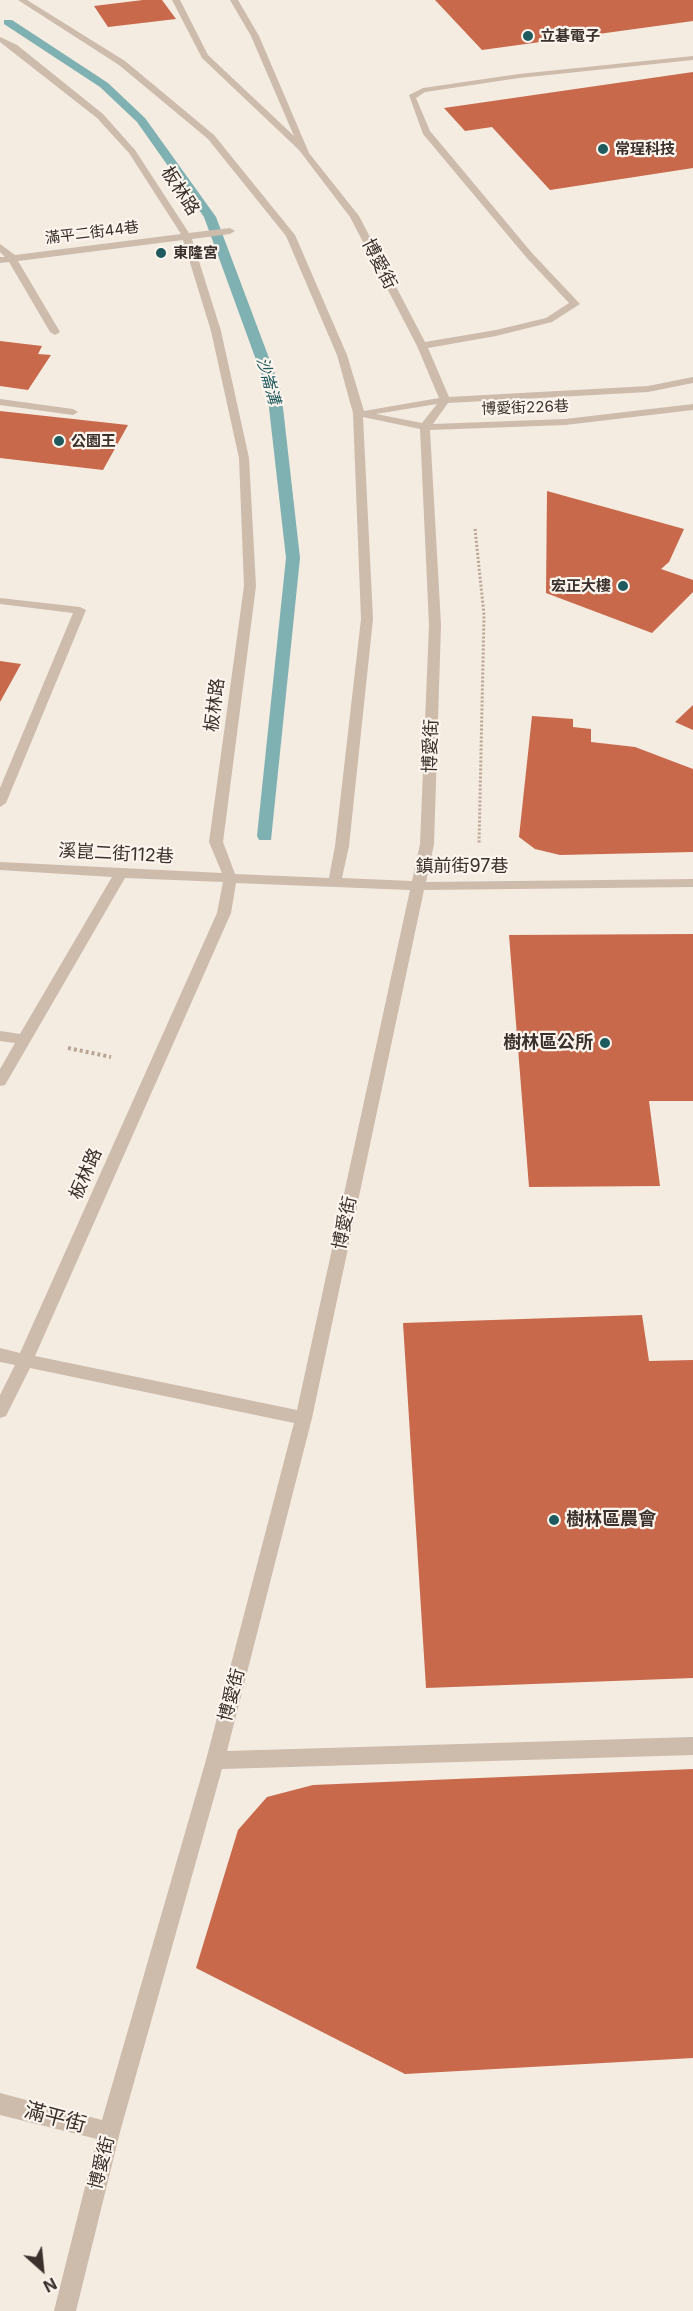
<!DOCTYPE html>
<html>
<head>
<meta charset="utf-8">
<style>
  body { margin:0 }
  #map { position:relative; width:693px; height:2311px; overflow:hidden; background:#f4ebe1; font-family:Inter,sans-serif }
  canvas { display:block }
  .north { position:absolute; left:12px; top:2239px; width:60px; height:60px; -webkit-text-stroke:4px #fbf5ee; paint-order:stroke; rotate:153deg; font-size:16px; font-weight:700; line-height:24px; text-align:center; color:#3b302b }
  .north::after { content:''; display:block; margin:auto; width:21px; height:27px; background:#3b302b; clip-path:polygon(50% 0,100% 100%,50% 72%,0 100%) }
</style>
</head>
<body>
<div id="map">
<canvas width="693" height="2311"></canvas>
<div class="north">N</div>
</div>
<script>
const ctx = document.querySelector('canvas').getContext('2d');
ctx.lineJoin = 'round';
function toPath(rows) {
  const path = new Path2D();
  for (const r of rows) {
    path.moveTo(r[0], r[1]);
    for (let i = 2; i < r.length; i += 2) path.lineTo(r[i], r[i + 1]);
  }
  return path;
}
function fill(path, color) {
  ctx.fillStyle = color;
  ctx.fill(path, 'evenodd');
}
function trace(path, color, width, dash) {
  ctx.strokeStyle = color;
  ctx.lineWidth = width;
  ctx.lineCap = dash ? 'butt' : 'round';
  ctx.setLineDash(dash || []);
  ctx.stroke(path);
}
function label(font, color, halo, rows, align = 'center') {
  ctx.font = font + ' Inter,"Noto Sans TC",sans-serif';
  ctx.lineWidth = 4.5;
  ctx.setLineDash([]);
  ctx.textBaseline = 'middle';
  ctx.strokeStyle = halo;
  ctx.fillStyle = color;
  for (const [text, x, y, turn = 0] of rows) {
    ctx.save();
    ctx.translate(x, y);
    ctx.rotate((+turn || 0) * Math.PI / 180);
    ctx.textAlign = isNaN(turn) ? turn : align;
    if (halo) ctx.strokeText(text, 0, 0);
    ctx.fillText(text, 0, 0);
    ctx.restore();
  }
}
const stream = toPath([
  [4,20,12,20,108,83,145,118,216,217,281,390,300,558,271,840,259,840,257,836,286,558,267,390,204,217,137,122,100,87,4,24,4,20]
]);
const building = toPath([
  [143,0,162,0,176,19,108,27,94,6],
  [435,0,693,0,693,21,482,50],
  [693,72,693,168,550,190,492,127,465,131,444,108],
  [0,341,42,346,38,354,51,355,28,390,0,386],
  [0,411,128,425,103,470,0,458],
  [547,491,684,529,669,562,661,569,693,580,693,592,652,633,546,593],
  [0,661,21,664,0,702],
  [693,705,693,730,675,722],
  [532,716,573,719,573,727,591,729,591,742,635,747,693,769,693,852,560,855,535,849,519,837],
  [693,934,693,1101,649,1101,660,1186,529,1187,509,935],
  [642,1315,649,1361,693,1360,693,1678,426,1688,403,1323],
  [693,1769,693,2058,405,2074,196,1968,238,1830,267,1797,313,1785]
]);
const pathFar1 = toPath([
  [475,529,484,615,479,844]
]);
const path = toPath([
  [68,1048,111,1057]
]);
const minor = toPath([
  [18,0,27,0,125,61,214,135,295,235,347,355,364,411,439,398,417,346,350,217,299,150,202,58,172,0,180,0,208,55,294,136,251,36,230,0,238,0,259,36,309,153,359,216,425,342,496,330,546,318,569,303,526,257,423,134,409,95,423,88,519,74,693,56,693,60,519,78,425,92,416,98,430,131,532,253,580,304,552,322,496,336,428,348,449,397,648,386,693,377,693,383,648,392,448,403,433,424,565,419,693,404,693,410,565,425,430,430,441,625,434,844,426,882,693,879,693,887,424,890,312,1418,227,1751,693,1737,693,1755,222,1769,120,2132,76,2311,54,2311,97,2139,0,2115,0,2093,102,2120,206,1760,294,1423,30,1368,6,1416,0,1418,0,1395,15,1365,0,1362,0,1348,20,1353,217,913,223,882,125,878,5,1085,0,1086,0,1069,15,1043,0,1041,0,1031,20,1034,112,877,0,870,0,862,222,873,209,842,244,586,239,458,211,331,183,240,18,261,60,332,55,335,50,332,9,262,0,263,0,257,5,257,0,252,0,244,15,255,181,234,129,153,97,118,0,42,0,37,17,45,103,114,135,150,189,233,230,228,235,231,230,234,192,239,221,331,249,458,256,586,223,842,235,874,329,878,335,846,361,619,353,413,337,355,286,236,208,139,119,65,18,0],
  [437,404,422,423,376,414,437,404],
  [363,417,420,429,429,625,420,844,412,881,342,878,349,846,373,619,363,417],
  [236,883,410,890,297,1410,35,1356,231,913,236,883],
  [0,399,73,409,78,412,73,415,0,405,0,399],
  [0,598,80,607,86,610,6,803,0,807,0,788,73,613,0,604,0,598]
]);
const markers = [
  [528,36,6,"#1f5a5e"],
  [603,149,6,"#1f5a5e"],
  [161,253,6,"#1f5a5e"],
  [59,441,6,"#1f5a5e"],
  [623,586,6,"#1f5a5e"],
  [605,1043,6,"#1f5a5e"],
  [554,1520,6,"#1f5a5e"]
];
const farPoinames = [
  ["立碁電子",540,36],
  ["常珵科技",615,149],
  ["東隆宮",173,253],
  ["公園王",71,441],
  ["宏正大樓",611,586,"right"]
];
const farStreetnames = [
  ["滿平二街44巷",92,233,-7],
  ["博愛街226巷",525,408,-2]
];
const farWaternames = [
  ["沙崙溝",268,381,74]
];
const streetNames = [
  ["板林路",180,191,57],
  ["博愛街",379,264,63],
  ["板林路",215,705,-83],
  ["博愛街",431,746,-88],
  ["溪崑二街112巷",116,854,3],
  ["鎮前街97巷",462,867],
  ["板林路",86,1174,-66],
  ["博愛街",345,1223,-78],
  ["博愛街",232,1695,-75],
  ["博愛街",102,2163,-76]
];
const poiNames = [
  ["樹林區公所",593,1043],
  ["樹林區農會",566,1520,"left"]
];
const nearStreetnames = [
  ["滿平街",55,2118,15]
];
fill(stream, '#7fb0b2');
fill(building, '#c8694b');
trace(pathFar1, '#b9a596', 3, [2, 2]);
trace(path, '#b9a596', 4, [3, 3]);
fill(minor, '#cdbbac');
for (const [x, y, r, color] of markers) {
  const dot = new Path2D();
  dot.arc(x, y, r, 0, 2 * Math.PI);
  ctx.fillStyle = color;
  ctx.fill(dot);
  trace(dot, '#fbf5ee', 2);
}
label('bold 15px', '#3b302b', '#fbf5ee', farPoinames, 'left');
label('15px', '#3b302b', '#fbf5ee', farStreetnames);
label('italic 16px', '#1f5a5e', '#fbf5ee', farWaternames);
label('18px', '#3b302b', '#fbf5ee', streetNames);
label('bold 18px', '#3b302b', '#fbf5ee', poiNames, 'right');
label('21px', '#3b302b', '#fbf5ee', nearStreetnames);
</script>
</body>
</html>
